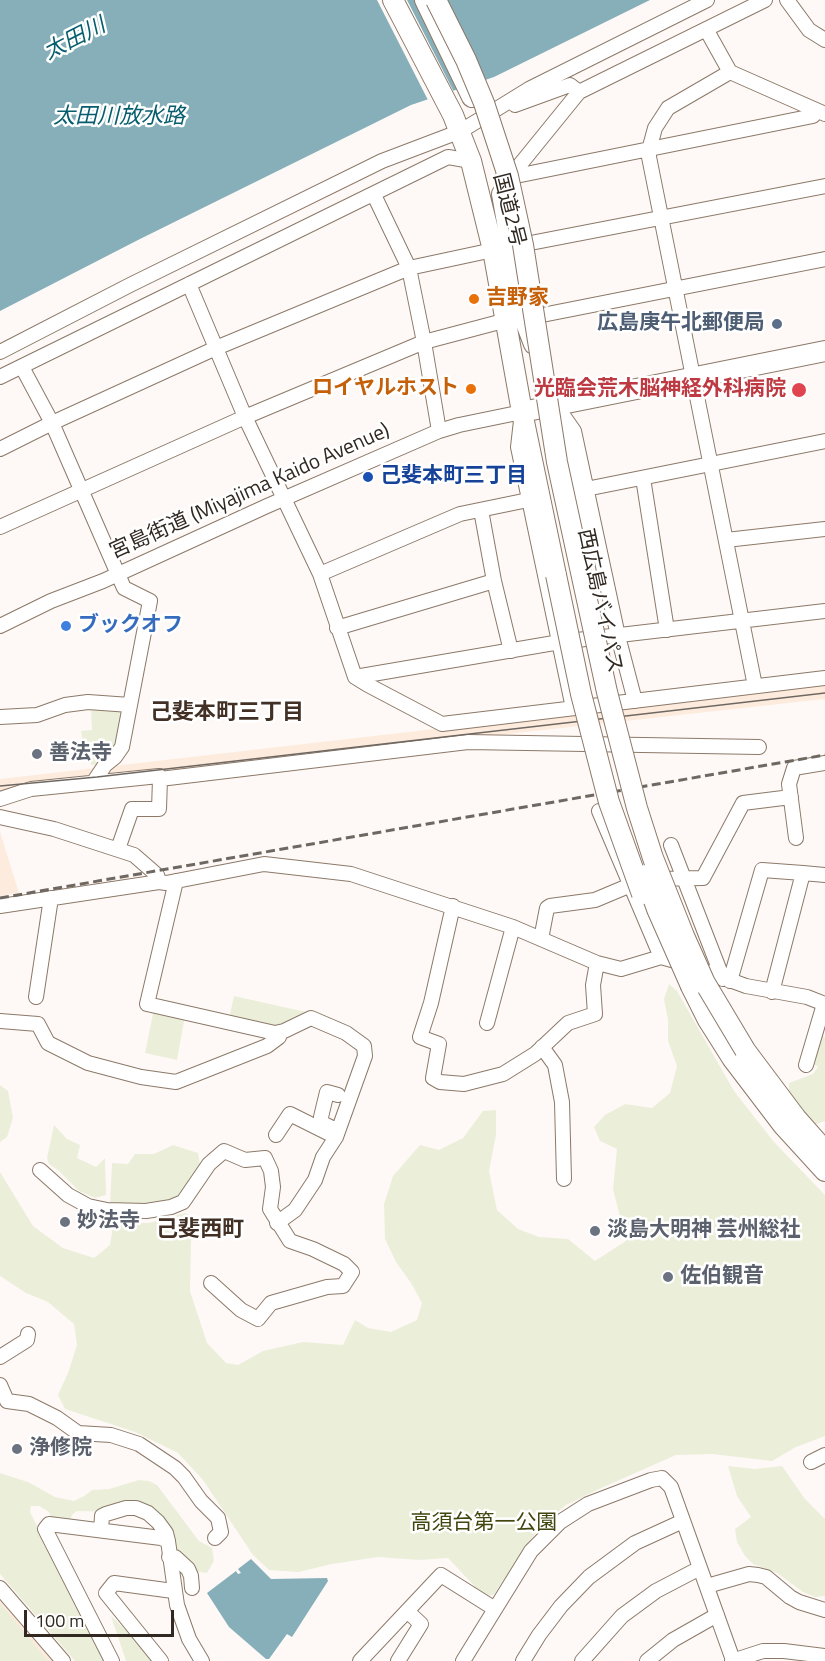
<!DOCTYPE html>
<html>
<head>
<meta charset="utf-8">
<style>
  body { margin:0 }
  #map { position:relative; width:825px; height:1661px; overflow:hidden; background:#fef9f6; font-family:"Titillium Web",sans-serif }
  canvas { display:block }
  .scale { position:absolute; left:24px; top:1610px; width:150px; height:27px; box-sizing:border-box; border:3px solid #302821; border-top:0; padding-left:8px; font-size:18px; line-height:21px; white-space:nowrap; color:#302821; -webkit-text-stroke:4px #fff; paint-order:stroke }
</style>
</head>
<body>
<div id="map">
<canvas width="825" height="1661"></canvas>
<div class="scale">100 m</div>
</div>
<script>
const ctx = document.querySelector('canvas').getContext('2d');
ctx.lineJoin = 'round';
function fill(path, color) {
  ctx.fillStyle = color;
  ctx.fill(path, 'evenodd');
}
function toPath(rows) {
  const path = new Path2D();
  for (const r of rows) {
    path.moveTo(r[0], r[1]);
    for (let i = 2; i < r.length; i += 2) path.lineTo(r[i], r[i + 1]);
  }
  return path;
}
function trace(path, color, width, dash) {
  ctx.strokeStyle = color;
  ctx.lineWidth = width;
  ctx.lineCap = dash ? 'butt' : 'round';
  ctx.setLineDash(dash || []);
  ctx.stroke(path);
}
function label(font, color, halo, rows, align = 'center') {
  ctx.font = font + ' "Titillium Web","Noto Sans JP",sans-serif';
  ctx.lineWidth = 5;
  ctx.setLineDash([]);
  ctx.textBaseline = 'middle';
  ctx.strokeStyle = halo;
  ctx.fillStyle = color;
  for (const [text, x, y, turn = 0] of rows) {
    ctx.save();
    ctx.translate(x, y);
    ctx.rotate((+turn || 0) * Math.PI / 180);
    ctx.textAlign = isNaN(turn) ? turn : align;
    if (halo) ctx.strokeText(text, 0, 0);
    ctx.fillText(text, 0, 0);
    ctx.restore();
  }
}
const built = toPath([
  [825,684,825,699,0,790,0,779],
  [0,832,19,893,0,896],
  [0,1596,56,1661,0,1661]
]);
const green = toPath([
  [91,707,123,709,120,742,103,764,91,765,89,744,83,745,81,731,92,730],
  [669,984,677,991,734,1091,774,1142,825,1195,825,1436,796,1447,772,1461,712,1454,676,1455,599,1489,566,1505,545,1522,530,1540,494,1594,489,1596,482,1594,448,1558,419,1560,378,1557,332,1564,299,1572,269,1570,253,1555,203,1480,178,1453,135,1432,65,1409,58,1395,68,1373,77,1345,74,1324,48,1302,26,1293,0,1276,0,1172,33,1226,63,1248,94,1258,110,1245,114,1220,133,1223,149,1223,185,1213,204,1222,191,1241,190,1291,207,1343,226,1363,238,1365,263,1351,303,1342,343,1345,355,1320,368,1328,391,1332,417,1320,422,1303,411,1283,396,1262,385,1239,384,1204,393,1176,420,1145,439,1150,463,1138,483,1111,496,1110,496,1135,489,1171,497,1210,518,1229,539,1237,568,1239,595,1261,626,1241,613,1189,617,1149,600,1141,594,1127,605,1115,625,1104,652,1108,670,1093,677,1066,668,1041,668,1020,664,999],
  [234,996,306,1012,306,1015,284,1027,229,1019],
  [154,1009,185,1016,177,1060,145,1053],
  [820,1035,825,1037,825,1121,814,1125,789,1094,789,1083,813,1074,818,1067,811,1062],
  [0,1085,8,1091,13,1118,7,1137,0,1142],
  [54,1125,67,1139,80,1145,77,1158,96,1167,105,1158,106,1195,95,1198,79,1191,58,1170,49,1164,47,1158],
  [173,1145,198,1153,200,1165,197,1175,178,1197,152,1208,110,1206,112,1163,128,1164,135,1154,154,1154],
  [728,1466,755,1469,782,1466,805,1499,825,1519,825,1596,815,1597,803,1592,777,1573,753,1564,745,1556,737,1542,735,1529,751,1517,737,1496],
  [0,1473,28,1482,55,1497,74,1501,84,1496,92,1490,109,1489,139,1480,149,1481,157,1485,199,1541,212,1548,214,1561,207,1573,192,1571,174,1552,155,1513,77,1511,72,1515,70,1520,51,1517,49,1512,39,1506,31,1506,30,1512,107,1661,75,1661,0,1574],
  [0,1603,48,1661,0,1661],
  [111,1616,134,1638,151,1661,126,1661]
]);
const water = toPath([
  [0,0,650,0,494,77,411,105,138,240,0,311],
  [251,1559,271,1579,327,1578,328,1581,292,1637,287,1634,269,1659,266,1659,229,1627,207,1593,236,1571,238,1574,241,1573,238,1569]
]);
const pier = toPath([
  [377,0,407,0,455,94,429,102]
]);
const minor = toPath([
  [787,0,809,30,825,40],
  [706,29,730,72,825,114],
  [730,72,668,108,655,128,649,150,649,157,755,686],
  [515,105,570,85,579,92],
  [506,176,514,172,579,92,765,0],
  [501,179,813,116,817,111],
  [374,195,409,268,424,342,439,431],
  [515,246,825,186],
  [189,284,245,417,320,574,355,677,368,685,442,724,825,678],
  [527,318,825,259],
  [0,352,130,285,382,161,461,131,529,89,707,0],
  [22,367,52,423,124,588,150,601,122,747,115,757,105,765,93,783],
  [0,377,448,157,471,161],
  [560,411,574,431,618,636,635,701],
  [0,449,52,423,216,348,409,268,493,250],
  [643,478,667,630],
  [586,489,825,441],
  [481,510,494,581,511,651],
  [0,527,245,417,424,342,507,320],
  [726,540,825,529],
  [320,574,460,514,528,500],
  [0,626,51,601,103,581,267,506,439,431,459,425,522,412,518,447,573,708],
  [337,628,494,581],
  [355,677,560,642,825,611],
  [0,717,37,715,65,705,88,702,130,705],
  [0,799,31,789,159,776,160,779,468,742,759,747],
  [599,811,661,957],
  [0,817,54,829,134,855,157,875,159,882,166,883,264,864,351,874,513,927,597,963,621,969,661,957,686,964,746,986,807,997,825,1004],
  [796,838,789,784,794,768,825,763],
  [671,845,723,979],
  [118,849,132,809,159,809,160,779],
  [176,881,147,1004,275,1033,284,1031,311,1018,346,1033,364,1046,365,1056,336,1137,323,1157,315,1180,295,1210,277,1223],
  [0,906,159,882],
  [453,906,431,1003,420,1037,439,1044,433,1078,440,1082,464,1084,503,1074,535,1054,568,1023,595,1014,593,985,597,963],
  [541,939,547,908,550,906,595,900,645,879,703,878,743,803,791,797],
  [730,981,762,870,803,873],
  [772,992,803,873,825,875],
  [36,997,51,898],
  [0,1021,38,1024,48,1043,88,1063,141,1077,176,1082,267,1046,279,1037,280,1033],
  [487,1023,513,927],
  [542,1047,555,1065,562,1102,564,1179],
  [806,1065,824,1004],
  [336,1130,322,1123,321,1117,327,1092,338,1095],
  [276,1135,290,1114,336,1137],
  [40,1170,68,1195,88,1206,107,1210,146,1211,171,1207,183,1202,209,1164,224,1151,245,1160,265,1158,271,1171,273,1187,270,1209,290,1241,313,1249,344,1264,352,1272,343,1286,327,1287,271,1303,258,1319,241,1310,211,1283],
  [0,1357,27,1340,28,1334],
  [0,1385,7,1401,29,1404,57,1418,78,1433,111,1435,139,1444,175,1468,184,1477,201,1501,218,1518,221,1532,215,1538],
  [811,1462,825,1455],
  [101,1530,102,1516,106,1514,126,1508,136,1508,148,1513,158,1522,166,1533,168,1541],
  [169,1557,175,1557,188,1569,191,1576,192,1588],
  [707,1586,749,1574,758,1575,766,1577,790,1597,799,1602,825,1610],
  [0,1588,63,1661],
  [112,1661,45,1529,49,1524,161,1538,168,1541,177,1605,189,1639,202,1661],
  [161,1661,106,1593,114,1583,173,1591],
  [360,1661,441,1575,495,1609],
  [398,1661,421,1624,407,1611],
  [463,1661,531,1551,560,1522,588,1504,651,1480,662,1478,671,1487,733,1660],
  [523,1661,539,1635,561,1606,589,1577,635,1543,683,1521],
  [582,1661,622,1616,656,1591,700,1568],
  [647,1661,673,1640,717,1615],
  [732,1661,763,1651,784,1651,825,1656]
]);
const highway = toPath([
  [393,0,453,115,471,161,493,250,522,412,556,575],
  [425,0,472,97],
  [502,194,524,318,534,344],
  [556,405,583,525],
  [522,412,825,351],
  [691,986,708,1020,732,1058,783,1125,825,1171],
  [745,1050,796,1118,825,1151]
]);
const tram = toPath([
  [0,786,97,777,825,693]
]);
const rail = toPath([
  [0,898,825,755]
]);
const highwayBridge = toPath([
  [436,0,466,60,484,103,508,176,523,245,557,462,607,692,637,808,653,858,684,936,705,983,745,1050],
  [556,575,581,694,609,802,642,894],
  [645,875,657,909,691,986]
]);
const markers = [
  [474,299,6,"#e8710a"],
  [777,324,6,"#5c6f8a"],
  [471,389,6,"#e8710a"],
  [799,390,8,"#e0444e"],
  [368,477,6,"#1a4fb4"],
  [66,626,6,"#3f7fe0"],
  [37,754,6,"#6b7280"],
  [65,1222,6,"#6b7280"],
  [595,1231,6,"#6b7280"],
  [668,1277,6,"#6b7280"],
  [17,1449,6,"#6b7280"]
];
const streetNames = [
  ["国道2号",508,210,76],
  ["宮島街道 (Miyajima Kaido Avenue)",250,492,-24],
  ["西広島バイパス",599,601,78]
];
const foodNames = [
  ["吉野家",486,299],
  ["ロイヤルホスト",459,389,"right"]
];
const serviceNames = [
  ["広島庚午北郵便局",765,324]
];
const healthNames = [
  ["光臨会荒木脳神経外科病院",786,390]
];
const transitNames = [
  ["己斐本町三丁目",380,477]
];
const shopNames = [
  ["ブックオフ",78,626]
];
const worshipNames = [
  ["善法寺",49,754],
  ["妙法寺",77,1222],
  ["淡島大明神 芸州総社",607,1231],
  ["佐伯観音",680,1277],
  ["浄修院",29,1449]
];
const parkNames = [
  ["高須台第一公園",484,1524]
];
const waterNames = [
  ["太田川",75,40,-27],
  ["太田川放水路",119,118]
];
const neighbourhoodNames = [
  ["己斐本町三丁目",227,714],
  ["己斐西町",200,1231]
];
fill(built, '#fdecde');
fill(green, '#ebefda');
fill(water, '#86afb9');
fill(pier, '#fef9f6');
trace(minor, '#8c7969', 16);
trace(highway, '#8c7969', 22);
trace(minor, '#fff', 14);
trace(highway, '#fff', 20);
trace(tram, '#6f6862', 1.5);
trace(rail, '#6f6862', 3, [9, 4.5]);
trace(highwayBridge, '#8c7969', 22, []);
trace(highwayBridge, '#fff', 20);
for (const [x, y, r, color] of markers) {
  const dot = new Path2D();
  dot.arc(x, y, r, 0, 2 * Math.PI);
  ctx.fillStyle = color;
  ctx.fill(dot);
  trace(dot, '#fff', 2);
}
label('21px', '#302821', '#fff', streetNames);
label('bold 21px', '#c56008', '#fff', foodNames, 'left');
label('bold 21px', '#4e5e75', '#fff', serviceNames, 'right');
label('bold 21px', '#be3a42', '#fff', healthNames, 'right');
label('bold 21px', '#164399', '#fff', transitNames, 'left');
label('bold 21px', '#366cbe', '#fff', shopNames, 'left');
label('bold 21px', '#5b616d', '#fff', worshipNames, 'left');
label('21px', '#42470f', '#fff', parkNames);
label('italic 22px', '#055d6d', '#fff', waterNames);
label('bold 22px', '#413023', '#fff', neighbourhoodNames);
</script>
</body>
</html>
